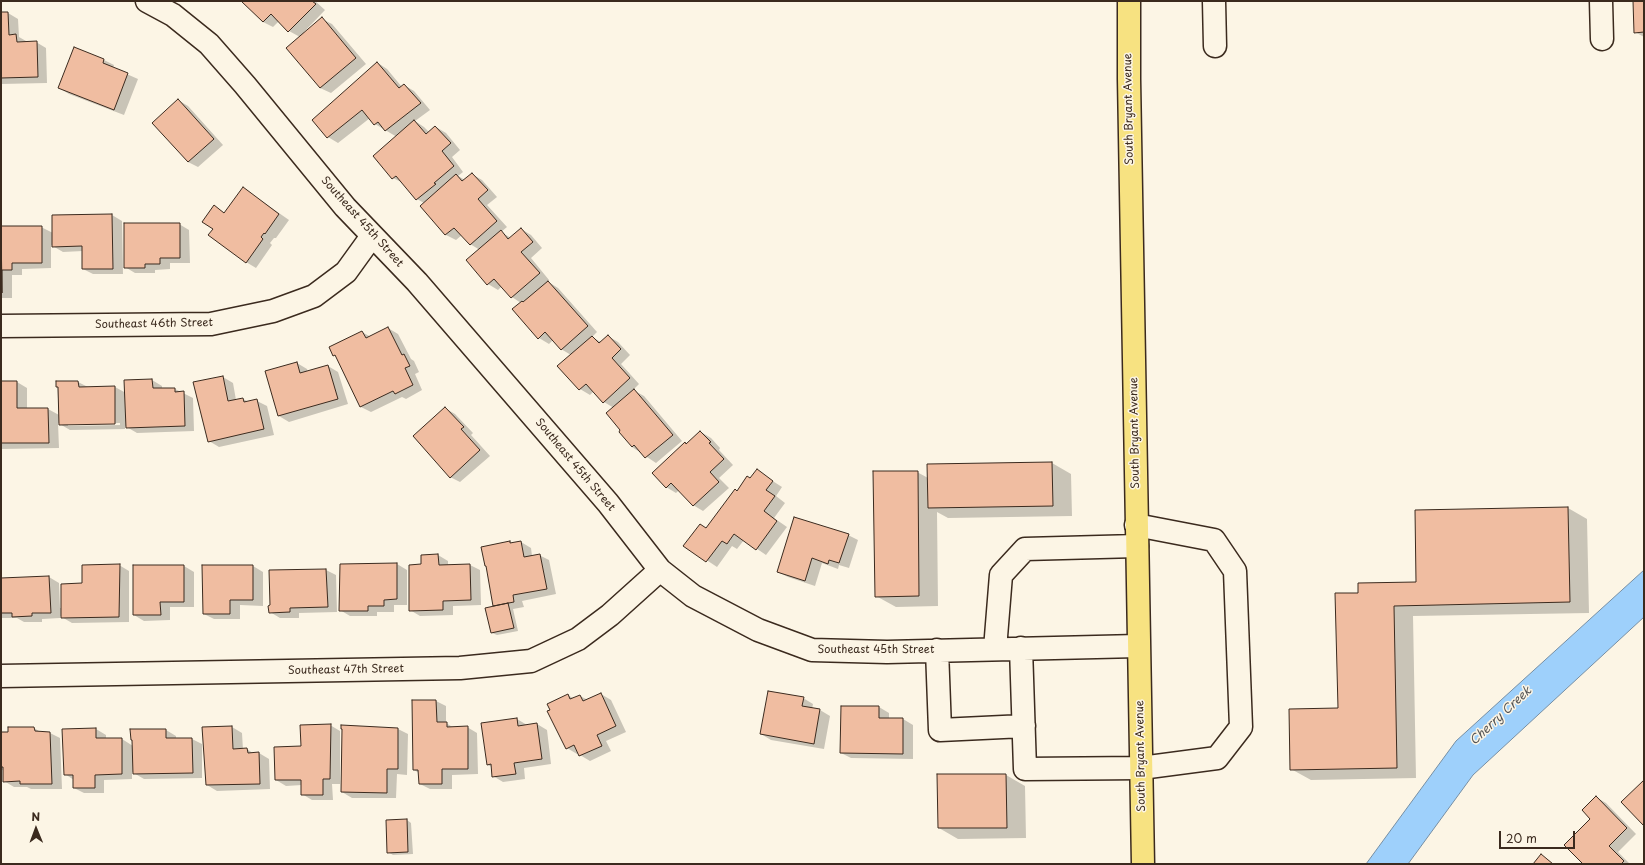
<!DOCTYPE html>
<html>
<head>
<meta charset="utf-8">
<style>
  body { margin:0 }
  #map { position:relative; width:1645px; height:865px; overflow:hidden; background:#fcf5e5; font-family:"Playpen Sans",sans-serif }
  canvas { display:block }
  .frame { position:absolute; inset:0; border:2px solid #3b2a1e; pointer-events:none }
  .north { position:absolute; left:16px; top:809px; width:40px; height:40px; -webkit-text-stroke:3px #fcf5e5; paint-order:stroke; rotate:359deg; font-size:11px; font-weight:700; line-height:16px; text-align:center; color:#3b2a1e }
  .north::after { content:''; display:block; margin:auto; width:14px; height:18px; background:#3b2a1e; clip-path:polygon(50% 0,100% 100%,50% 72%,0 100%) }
  .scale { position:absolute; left:1499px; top:831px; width:76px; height:18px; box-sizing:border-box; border:2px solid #3b2a1e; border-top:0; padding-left:5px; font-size:12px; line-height:14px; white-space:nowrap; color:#3b2a1e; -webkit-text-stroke:3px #fcf5e5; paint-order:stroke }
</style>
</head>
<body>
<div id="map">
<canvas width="1645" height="865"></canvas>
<div class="frame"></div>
<div class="north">N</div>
<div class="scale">20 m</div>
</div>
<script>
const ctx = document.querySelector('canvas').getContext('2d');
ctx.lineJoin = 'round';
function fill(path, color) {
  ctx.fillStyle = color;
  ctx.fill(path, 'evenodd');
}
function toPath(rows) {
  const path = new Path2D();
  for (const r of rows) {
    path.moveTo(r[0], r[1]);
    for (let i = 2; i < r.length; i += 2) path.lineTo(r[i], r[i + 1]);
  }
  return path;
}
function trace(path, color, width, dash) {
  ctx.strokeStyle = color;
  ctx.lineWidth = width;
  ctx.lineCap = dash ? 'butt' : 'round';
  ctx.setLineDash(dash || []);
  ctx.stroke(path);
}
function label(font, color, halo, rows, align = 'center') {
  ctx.font = font + ' "Playpen Sans",sans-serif';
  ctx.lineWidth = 3;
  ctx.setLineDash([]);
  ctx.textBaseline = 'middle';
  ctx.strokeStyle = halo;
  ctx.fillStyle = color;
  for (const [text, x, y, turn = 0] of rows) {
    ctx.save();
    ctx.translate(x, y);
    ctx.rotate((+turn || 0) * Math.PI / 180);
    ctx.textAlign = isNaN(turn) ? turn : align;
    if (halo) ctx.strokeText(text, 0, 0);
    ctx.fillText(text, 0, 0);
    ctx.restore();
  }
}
const water = toPath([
  [1644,570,1644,617,1473,775,1408,864,1366,864,1456,741,1644,570]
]);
const shadow = toPath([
  [242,1,315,1,325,10,304,32,305,33,322,19,332,24,366,64,331,93,320,88,287,48,300,37,289,31,279,21,273,27,263,22],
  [1634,1,1644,1,1644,37,1635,32],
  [1,13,8,13,18,19,19,37,26,41,26,43,36,42,46,48,47,83,1,84],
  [104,60,114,65,113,68,138,79,124,115,69,94,59,88],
  [378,63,387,69,402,87,404,85,414,91,430,110,415,121,424,127,429,132,436,127,446,133,460,150,452,157,463,172,458,176,465,180,472,174,482,180,497,197,487,205,507,227,501,232,511,238,521,229,531,235,542,248,531,258,549,280,547,281,558,288,597,332,592,337,601,342,608,336,618,342,630,355,621,364,639,384,633,390,644,396,682,441,656,463,632,447,622,430,614,408,604,402,594,391,590,395,580,389,571,355,561,349,553,340,549,344,539,338,521,303,512,297,502,286,498,290,488,284,480,250,470,244,462,235,456,240,446,235,421,206,424,203,417,199,403,183,393,178,397,137,375,124,370,118,338,143,328,137],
  [178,100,188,106,223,145,198,167,188,162],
  [243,188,289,220,276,238,274,238,270,243,272,245,256,268,246,262,214,229,214,206,225,213],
  [112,215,122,221,123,274,93,274,83,269,83,251,63,252,51,245,51,268,22,269,22,275,12,275,12,298,1,298,1,227,41,227,53,233,53,216],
  [179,224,189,230,190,263,170,263,170,269,155,270,155,273,135,273,125,267],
  [388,328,398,334,411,359,414,361,419,372,415,374,422,390,406,399,402,397,371,412,361,407,337,357,334,355,362,332,371,337],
  [297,363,307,369,308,372,328,366,338,372,348,404,289,422,279,416,266,372],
  [223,377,233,383,236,400,243,399,249,402,257,401,267,406,274,435,219,447,209,441],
  [152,380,162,386,162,389,175,389,193,398,194,431,137,433,125,426,125,429,70,430,58,423,59,448,1,449,1,382,17,382,27,388,27,409,48,409,59,415,57,382,78,382,88,387,115,387,126,393],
  [120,423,120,425,68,426,68,424],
  [445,408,455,414,473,433,471,435,490,456,460,482,450,477],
  [701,432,711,438,720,448,719,450,733,465,719,478,729,488,703,511,693,505,679,490,676,493,666,487,687,445],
  [1052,463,1071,474,1072,516,948,518,937,512,938,606,896,607,876,596,917,472,928,478,928,465],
  [757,471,782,487,776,496,785,503,774,518,787,527,766,555,744,540,737,549,732,546,717,567,684,545,707,529,737,492,751,479],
  [1568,508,1587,519,1589,613,1413,616,1416,778,1311,780,1291,769,1339,709,1360,594,1417,583,1416,511],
  [848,535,858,540,849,568,839,565,838,569,822,563,815,586,788,577,778,572],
  [510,542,513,544,521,542,531,548,532,556,539,555,549,560,556,594,522,601,524,607,513,609,518,631,497,635,492,633,497,607,494,605],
  [438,555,448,561,448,565,470,565,480,570,481,605,453,606,453,615,420,616,410,610,422,565,422,556],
  [397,564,407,570,407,605,394,605,394,612,377,612,377,616,350,616,340,610],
  [119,565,129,571,129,622,72,623,60,616,60,618,42,619,42,622,24,622,17,618,1,618,1,578,3,579,49,577,59,583,60,608,62,608,83,584],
  [184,566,194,572,194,607,170,607,170,620,144,621,134,615],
  [253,566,263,572,263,606,240,605,240,619,214,619,204,614],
  [326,570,336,575,337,612,299,613,299,618,280,618,270,612,271,606,270,571],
  [601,694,611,700,626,732,606,741,611,751,590,761,580,755,579,753,577,754,567,748,568,695,574,699,580,696,588,700],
  [803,698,813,704,812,709,820,710,830,716,824,749,771,740,761,734],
  [413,701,436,701,446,706,446,723,454,728,467,727,477,733,478,774,452,775,452,789,430,789,420,784,419,773,414,770],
  [879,707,889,713,889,719,903,719,913,725,913,759,851,758,841,753],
  [517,719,527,725,537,724,547,730,551,764,524,768,525,779,503,782,493,776,492,767,488,765],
  [330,725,340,731,340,784,332,784,333,800,312,800,302,794,302,785,286,786,276,780,302,747],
  [342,726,398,729,408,734,407,775,397,774,396,798,352,798,342,792,343,729],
  [232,727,242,733,243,750,247,749,254,754,259,753,269,759,270,789,217,791,207,785],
  [34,728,42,733,50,733,60,738,62,789,31,789,27,787,14,787,4,781,4,771,1,769,1,733,9,733],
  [96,729,106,735,106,739,122,739,133,746,166,730,176,736,176,739,192,739,202,744,202,778,144,779,132,772,132,779,104,780,104,793,84,793,74,788,74,780,65,774],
  [1006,775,1025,786,1026,838,958,839,939,828],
  [1596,797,1606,803,1636,834,1618,852,1630,864,1584,864],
  [407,820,411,823,413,854,393,855,388,852]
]);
const building = toPath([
  [241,1,312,1,316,4,288,32,271,14,263,22,241,1],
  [1633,1,1644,1,1644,32,1634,33,1633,1],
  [1,12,8,12,9,35,16,34,17,42,37,41,38,77,1,78,1,12],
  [322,17,356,58,320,88,286,48,322,17],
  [74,47,104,59,103,63,128,73,114,110,58,88,74,47],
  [377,62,399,88,404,84,421,103,385,131,378,122,374,125,362,110,327,138,312,120,377,62],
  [178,99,214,139,188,162,152,123,178,99],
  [414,120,426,134,435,126,451,143,442,151,454,166,434,183,436,184,416,200,396,176,392,179,373,156,414,120],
  [472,173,488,190,478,199,497,221,470,245,454,228,445,235,420,206,456,174,462,181,472,173],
  [243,187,279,214,265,234,264,233,261,237,263,239,246,263,208,235,213,229,202,222,214,205,224,213,243,187],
  [112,214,113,269,82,269,82,246,52,247,52,215,112,214],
  [124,223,180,223,180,258,160,258,160,264,145,264,145,268,124,268,124,223],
  [1,226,42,226,42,263,12,263,12,270,2,270,2,293,1,226],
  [521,228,533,242,521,252,540,273,511,298,494,279,487,285,466,260,501,230,508,239,521,228],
  [548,281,588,326,561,350,545,332,538,339,512,309,522,301,523,302,548,281],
  [388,327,402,355,404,354,410,366,405,368,413,385,395,394,393,391,360,407,335,355,333,356,329,347,362,331,366,338,388,327],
  [608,335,621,349,612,358,630,378,603,403,586,384,579,390,557,366,592,336,599,343,608,335],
  [297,362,300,373,328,365,338,399,278,416,265,371,297,362],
  [223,376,228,401,243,398,244,402,257,399,264,429,208,442,193,382,223,376],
  [152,379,153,388,175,388,175,392,184,391,185,426,126,428,124,380,152,379],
  [1,381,17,381,17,408,48,408,49,443,1,443,1,381],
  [56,381,78,381,79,387,115,386,115,424,59,425,58,387,56,387,56,381],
  [634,389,673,435,645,458,634,445,632,447,619,432,620,430,606,413,634,389],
  [445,407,464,427,461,429,480,450,450,478,413,436,445,407],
  [700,431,711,442,709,443,724,459,710,472,719,482,693,506,671,483,666,488,652,473,685,442,686,444,700,431],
  [1052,462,1053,506,928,508,927,464,1052,462],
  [757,469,773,481,766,490,775,496,764,511,777,521,756,550,734,534,727,544,722,541,706,562,683,546,700,524,706,528,735,489,737,491,747,476,750,478,757,469],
  [873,471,918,471,919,596,875,597,873,471],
  [1568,507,1570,602,1394,606,1397,768,1290,770,1289,709,1338,708,1335,593,1358,593,1358,583,1416,582,1415,510,1568,507],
  [794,517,849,534,839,563,829,560,828,564,812,558,805,581,777,572,794,517],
  [510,541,510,543,521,541,524,557,540,554,547,589,513,595,514,602,493,606,486,566,485,566,481,547,510,541],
  [438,554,439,565,470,564,471,600,443,601,443,610,409,611,409,565,421,564,421,555,438,554],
  [397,563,397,599,384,600,384,606,368,606,368,611,339,611,340,564,397,563],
  [120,564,119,617,61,618,61,584,82,583,82,565,120,564],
  [133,565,184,565,184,602,160,602,161,615,133,615,133,565],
  [202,565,253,565,253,600,230,600,230,614,203,614,202,565],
  [326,569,328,607,290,608,290,612,269,613,268,606,270,605,269,570,326,569],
  [49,576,51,613,32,613,32,616,12,617,12,613,1,613,1,578,49,576],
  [508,603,514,628,491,633,485,608,508,603],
  [768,691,804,697,802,706,820,709,814,744,760,734,768,691],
  [601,693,616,726,597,735,602,746,579,756,574,745,566,749,547,711,550,710,547,704,568,694,570,699,580,695,583,701,601,693],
  [412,700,436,700,437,722,447,722,447,727,468,726,468,769,442,769,442,784,419,784,418,770,413,770,412,700],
  [841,706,879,706,879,718,903,718,903,754,840,753,841,706],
  [517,718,518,726,537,723,542,759,514,763,516,774,492,777,491,764,487,765,481,723,517,718],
  [331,724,330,779,323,779,323,795,301,795,301,780,275,780,274,747,301,746,300,725,331,724],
  [341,725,398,728,398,769,387,769,387,793,341,792,342,729,341,729,341,725],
  [232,726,233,749,247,748,248,753,259,752,260,784,206,785,202,727,232,726],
  [8,727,34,727,35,731,50,732,52,784,20,784,20,781,3,782,3,767,1,767,1,732,8,732,8,727],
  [96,728,96,738,122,738,122,774,95,775,95,788,73,788,73,775,64,775,62,729,96,728],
  [130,729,166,729,166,738,192,738,193,773,133,774,132,740,131,740,130,729],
  [937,774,1006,774,1007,828,938,828,937,774],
  [1644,780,1644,826,1621,802,1644,780],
  [1596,796,1627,828,1609,846,1624,861,1621,864,1583,864,1564,845,1590,819,1582,810,1596,796],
  [407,819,408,852,387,853,386,820,407,819],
  [1541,854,1553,864,1533,864,1541,854]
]);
const minor = toPath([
  [147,1,173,15,209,44,245,85,345,207,417,282,608,503,660,570,693,596,758,630,812,650,887,652,1138,646],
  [1214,1,1215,46],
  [1601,1,1602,39],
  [1,326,211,324,273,311,314,296,346,272,372,236],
  [1021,648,1025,769,1141,768,1217,758,1241,727,1235,571,1214,540,1136,525],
  [995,649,1001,575,1025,549,1137,546],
  [937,650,940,730,1024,726],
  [1,676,460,668,531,661,578,639,610,615,660,570]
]);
const major = toPath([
  [1129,1,1129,79,1143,864]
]);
const streetNames = [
  ["South Bryant Avenue",1129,109,-91],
  ["Southeast 45th Street",362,222,48],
  ["Southeast 46th Street",154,324,-1],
  ["South Bryant Avenue",1135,433,-91],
  ["Southeast 45th Street",575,465,50],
  ["Southeast 45th Street",876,650],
  ["Southeast 47th Street",346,670,-1],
  ["South Bryant Avenue",1141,756,-91]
];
const waterNames = [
  ["Cherry Creek",1501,716,-43]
];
fill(water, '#9ed0fb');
trace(water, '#768ea3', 1);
fill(shadow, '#0003');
fill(building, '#f0bda1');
trace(building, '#3b2a1e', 1);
trace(minor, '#3b2a1e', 25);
trace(major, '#3b2a1e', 25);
trace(minor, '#fcf5e5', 22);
trace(major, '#f7e281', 22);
label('11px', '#3b2a1e', '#fcf5e5', streetNames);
label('italic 12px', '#545455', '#fcf5e5', waterNames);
</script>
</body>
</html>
